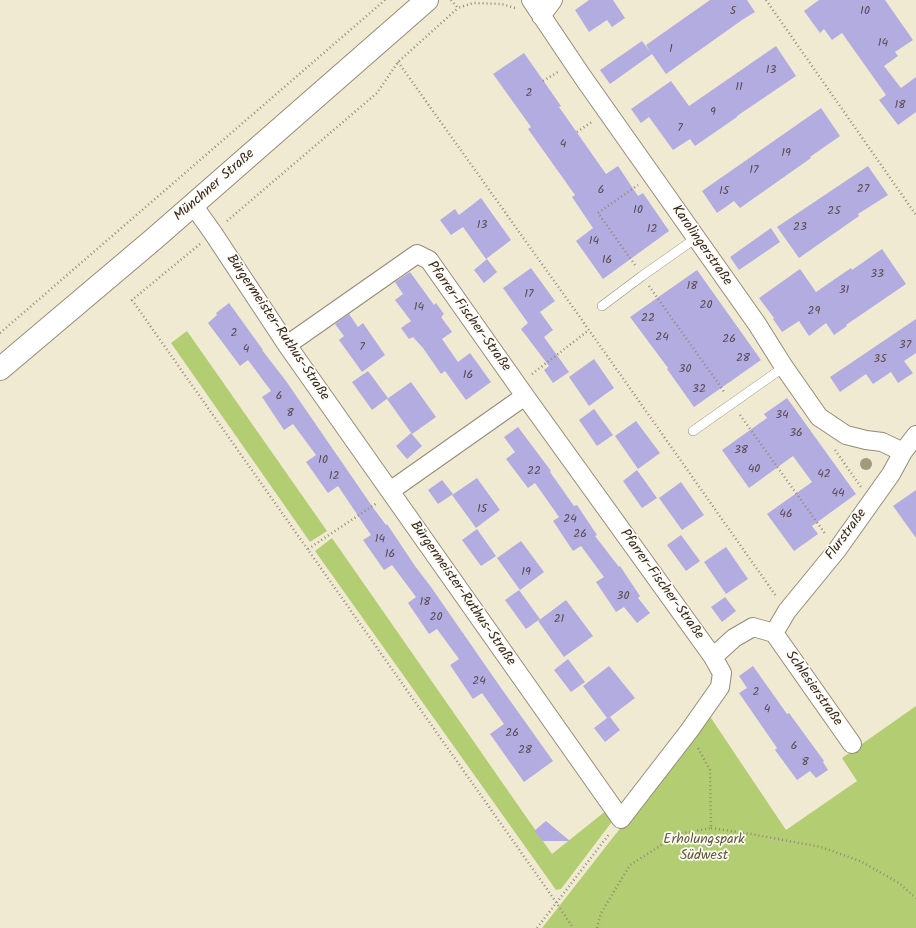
<!DOCTYPE html>
<html>
<head>
<meta charset="utf-8">
<style>
  body { margin:0 }
  canvas { display:block; background:#f1ead2 }
</style>
</head>
<body>
<canvas width="916" height="928"></canvas>
<script>
const ctx = document.querySelector('canvas').getContext('2d');
ctx.lineJoin = 'round';
function fill(path, color) {
  ctx.fillStyle = color;
  ctx.fill(path, 'evenodd');
}
function toPath(rows) {
  const path = new Path2D();
  for (const r of rows) {
    path.moveTo(r[0], r[1]);
    for (let i = 2; i < r.length; i += 2) path.lineTo(r[i], r[i + 1]);
  }
  return path;
}
function trace(path, color, width, dash) {
  ctx.strokeStyle = color;
  ctx.lineWidth = width;
  ctx.lineCap = dash ? 'butt' : 'round';
  ctx.setLineDash(dash || []);
  ctx.stroke(path);
}
function label(font, color, halo, rows, align = 'center') {
  ctx.font = font + ' Kalam,sans-serif';
  ctx.lineWidth = 3.5;
  ctx.setLineDash([]);
  ctx.textBaseline = 'middle';
  ctx.strokeStyle = halo;
  ctx.fillStyle = color;
  for (const [text, x, y, turn = 0] of rows) {
    ctx.save();
    ctx.translate(x, y);
    ctx.rotate((+turn || 0) * Math.PI / 180);
    ctx.textAlign = isNaN(turn) ? turn : align;
    if (halo) ctx.strokeText(text, 0, 0);
    ctx.fillText(text, 0, 0);
    ctx.restore();
  }
}
const green = toPath([
  [187,331,327,531,310,542,171,343],
  [332,538,552,854,607,810,614,819,561,889,556,890,315,551],
  [916,706,916,928,542,928,709,715,786,830,857,781,842,758]
]);
const building = toPath([
  [589,0,613,0,625,18,612,27,607,20,589,32,575,10],
  [710,0,747,0,755,12,742,20,666,74,652,54,610,84,600,70,642,41,651,53,646,45],
  [819,0,885,0,913,40,895,52,898,56,884,66,901,88,916,77,916,112,898,125,879,100,886,95,842,33,832,40,824,29,820,33,804,11],
  [776,46,796,76,737,116,737,117,695,146,690,139,673,150,649,117,641,123,631,109,671,81,689,106],
  [524,53,561,106,559,107,606,174,618,166,638,196,643,193,669,231,603,279,576,241,593,228,572,197,575,195,528,129,531,127,493,74],
  [821,108,840,136,810,157,811,158,740,208,734,201,717,213,702,191],
  [868,166,888,195,858,214,859,216,799,258,777,227],
  [481,198,511,240,486,259,463,227,451,235,440,220,455,209,459,215],
  [771,228,780,242,739,270,730,257],
  [882,249,906,284,846,325,847,326,834,335,826,323,809,336,799,321,782,332,773,319,774,318,759,298,800,269,816,292,851,268,852,270],
  [487,259,497,272,484,283,474,270],
  [531,268,555,301,540,312,553,330,544,337,569,372,553,383,544,370,549,366,521,329,528,323,503,288],
  [697,270,761,360,694,407,667,369,668,368,630,317],
  [410,272,434,305,436,303,444,314,442,316,442,317,441,317,452,332,442,339,458,362,470,353,491,382,466,400,445,371,441,374,423,348,413,337,409,339,401,328,411,321,395,300,403,294,395,282],
  [229,303,263,350,262,350,286,381,374,509,386,525,387,524,415,566,431,587,501,688,553,761,524,782,490,734,504,724,482,693,473,699,450,665,459,659,437,629,429,634,408,603,416,597,392,565,384,570,363,540,371,535,338,486,328,493,306,462,316,455,293,424,284,430,262,397,271,391,248,360,240,366,208,323,217,315,216,313],
  [349,314,358,327,363,323,385,355,362,372,339,340,344,336,335,324],
  [916,319,916,353,904,361,913,373,898,383,891,372,873,384,866,374,840,392,830,377],
  [594,359,614,388,589,406,569,377],
  [368,371,388,398,372,410,352,382],
  [411,382,436,417,412,434,387,399],
  [787,398,856,494,812,526,818,534,794,551,767,514,812,482,793,456,749,488,722,450,767,418,764,414],
  [594,409,613,435,597,446,579,420],
  [636,421,660,453,638,469,615,436],
  [518,427,551,471,550,472,574,506,577,505,597,535,595,536,619,567,620,566,640,596,638,598,650,613,637,623,624,607,616,612,596,582,604,577,581,546,573,551,553,521,559,517,535,483,528,488,506,459,515,452,504,437],
  [411,433,422,446,407,459,396,446],
  [637,470,657,498,642,508,623,481],
  [477,478,500,510,476,528,452,495],
  [442,480,453,494,438,504,428,490],
  [681,482,704,515,682,530,659,498],
  [916,490,916,538,893,506],
  [477,529,496,556,481,566,462,540],
  [681,535,700,561,686,571,667,545],
  [521,541,544,572,520,590,497,558],
  [726,547,748,579,726,594,704,562],
  [519,590,540,619,526,629,505,600],
  [725,597,736,611,722,622,711,607],
  [566,600,593,636,564,657,538,621],
  [568,659,585,682,571,692,554,670],
  [609,666,635,698,610,717,620,730,605,742,594,728,607,718,583,686],
  [753,666,787,714,789,713,824,761,823,762,828,770,816,778,810,771,797,780,775,750,777,748,739,693,747,688,739,676],
  [546,821,570,841,543,841,539,837,534,831]
]);
const path = toPath([
  [451,0,458,8,473,3,502,4,515,8],
  [766,0,916,215],
  [398,62,589,330,776,596],
  [543,81,558,72],
  [577,132,593,121],
  [227,221,377,93,398,62,458,8],
  [200,244,132,300,556,902,573,928],
  [635,265,598,213,638,185],
  [649,286,725,393],
  [0,333,385,0],
  [532,374,589,330],
  [740,415,826,535],
  [835,450,861,487],
  [308,549,377,503],
  [711,828,751,834,821,847,860,861,899,883,916,898],
  [537,928,610,833],
  [597,928,601,913,630,865,679,834,711,828,710,770,698,748]
]);
const service = toPath([
  [602,306,642,276,696,238],
  [693,431,784,367]
]);
const minor = toPath([
  [531,0,582,76,757,324,784,367,819,417,846,435,866,440,882,442,903,452],
  [541,16,553,0],
  [193,205,213,233,287,345,621,819,689,731,720,687,722,673,713,657,525,396,390,491],
  [287,345,417,254,429,260,525,396],
  [774,633,787,611,837,550,891,474,903,452,916,435],
  [774,633,852,744],
  [713,657,734,638,753,627,774,633]
]);
const tertiary = toPath([
  [0,369,155,238,427,0]
]);
const trees = [
  [866,464]
];
const numberNames = [
  ["5",733,12],
  ["10",865,12],
  ["14",883,44],
  ["1",671,50],
  ["13",771,71],
  ["11",739,88],
  ["2",529,94],
  ["18",900,106],
  ["9",713,113],
  ["7",680,129],
  ["4",563,145],
  ["19",786,154],
  ["17",754,171],
  ["27",863,190],
  ["6",601,191],
  ["15",724,192],
  ["10",638,211],
  ["25",834,212],
  ["13",482,226],
  ["23",800,228],
  ["12",652,230],
  ["14",594,242],
  ["16",607,261],
  ["33",877,275],
  ["18",692,287],
  ["31",844,291],
  ["17",529,295],
  ["20",706,306],
  ["14",419,308],
  ["29",814,312],
  ["22",648,319],
  ["2",234,334],
  ["24",662,338],
  ["26",729,340],
  ["37",905,346],
  ["7",362,348],
  ["4",246,350],
  ["28",743,359],
  ["35",880,360],
  ["30",685,370],
  ["16",468,376],
  ["32",699,390],
  ["6",279,397],
  ["8",290,414],
  ["34",782,416],
  ["36",796,434],
  ["38",741,451],
  ["10",323,461],
  ["40",754,470],
  ["22",534,472],
  ["42",824,475],
  ["12",334,477],
  ["44",838,494],
  ["15",482,510],
  ["46",786,515],
  ["24",570,520],
  ["26",580,535],
  ["14",380,540],
  ["16",390,555],
  ["19",526,573],
  ["30",623,597],
  ["18",425,603],
  ["20",436,618],
  ["21",559,620],
  ["24",479,682],
  ["2",756,693],
  ["4",767,710],
  ["26",512,734],
  ["6",794,747],
  ["28",525,751],
  ["8",805,763]
];
const streetNames = [
  ["Münchner Straße",215,186,-41],
  ["Karolingerstraße",701,246,55],
  ["Pfarrer-Fischer-Straße",468,317,54],
  ["Bürgermeister-Ruthus-Straße",277,328,56],
  ["Flurstraße",847,535,-54],
  ["Pfarrer-Fischer-Straße",661,585,54],
  ["Bürgermeister-Ruthus-Straße",462,594,55],
  ["Schlesierstraße",813,689,55]
];
const parkNames = [
  ["Erholungspark",704,841],
  ["Südwest",704,857]
];
fill(green, '#b3cd72');
fill(building, '#b2ace1');
trace(service, '#968a78', 10);
trace(minor, '#968a78', 20);
trace(tertiary, '#968a78', 24);
trace(path, '#968a78', 2.5, [1, 3]);
trace(service, '#fff', 9);
trace(minor, '#fff', 18);
trace(tertiary, '#fff', 22);
ctx.fillStyle = '#a19b7d';
for (const [x, y] of trees) {
  ctx.beginPath();
  ctx.arc(x, y, 6, 0, 2 * Math.PI);
  ctx.fill();
}
label('12px', '#594a4f', null, numberNames);
label('14px', '#3b2a1e', '#fdfcf7', streetNames);
label('14px', '#5f5b37', '#fdfcf7', parkNames);
</script>
</body>
</html>
